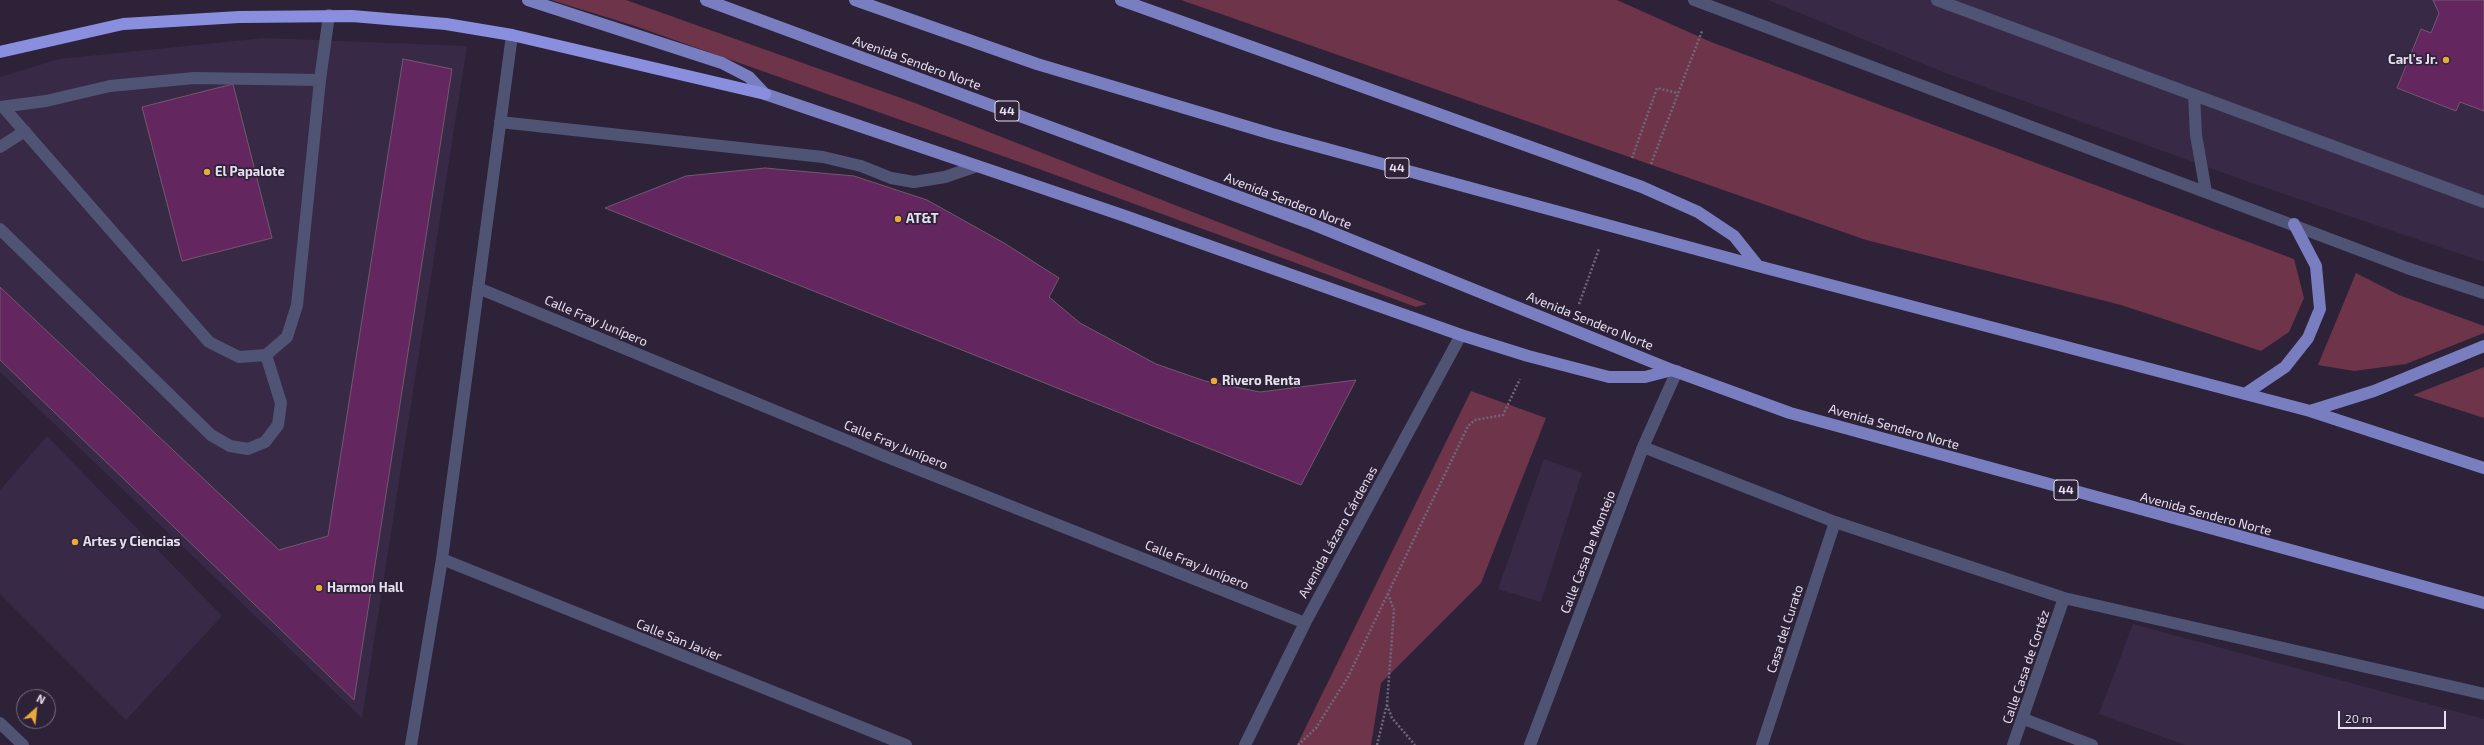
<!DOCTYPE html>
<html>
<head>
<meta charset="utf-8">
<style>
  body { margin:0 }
  #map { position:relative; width:2484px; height:745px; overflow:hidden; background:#2d2238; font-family:"Exo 2",sans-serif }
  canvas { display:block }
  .north { position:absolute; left:16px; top:689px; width:40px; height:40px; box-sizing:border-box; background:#2d2238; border:1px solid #776e81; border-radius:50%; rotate:27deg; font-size:11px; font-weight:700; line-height:16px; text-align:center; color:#e5dfee }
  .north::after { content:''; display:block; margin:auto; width:14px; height:18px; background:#eaaa39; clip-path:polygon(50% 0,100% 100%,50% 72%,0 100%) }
  .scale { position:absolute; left:2338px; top:711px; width:108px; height:18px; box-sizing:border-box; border:2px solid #e5dfee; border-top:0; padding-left:5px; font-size:12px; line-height:14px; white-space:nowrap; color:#e5dfee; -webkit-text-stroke:3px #2d2238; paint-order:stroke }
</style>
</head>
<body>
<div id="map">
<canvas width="2484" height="745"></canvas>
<div class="north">N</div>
<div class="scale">20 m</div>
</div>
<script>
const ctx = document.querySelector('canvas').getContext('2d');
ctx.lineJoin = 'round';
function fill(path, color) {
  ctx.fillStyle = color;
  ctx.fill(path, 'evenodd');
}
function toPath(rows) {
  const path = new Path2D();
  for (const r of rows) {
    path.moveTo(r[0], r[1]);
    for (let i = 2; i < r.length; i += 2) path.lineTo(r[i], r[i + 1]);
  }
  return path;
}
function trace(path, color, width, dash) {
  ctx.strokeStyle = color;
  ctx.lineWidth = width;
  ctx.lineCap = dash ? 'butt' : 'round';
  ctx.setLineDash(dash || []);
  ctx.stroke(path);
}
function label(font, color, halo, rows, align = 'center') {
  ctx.font = font + ' "Exo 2",sans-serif';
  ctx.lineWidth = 3.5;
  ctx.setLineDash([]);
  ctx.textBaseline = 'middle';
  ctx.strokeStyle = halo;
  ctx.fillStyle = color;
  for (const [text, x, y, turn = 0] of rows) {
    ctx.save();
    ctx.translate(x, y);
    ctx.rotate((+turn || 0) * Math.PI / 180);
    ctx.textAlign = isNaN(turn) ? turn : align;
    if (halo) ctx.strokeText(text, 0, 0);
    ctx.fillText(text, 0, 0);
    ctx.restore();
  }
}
const built = toPath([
  [1768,0,2484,0,2484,262,2249,182,1943,72],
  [265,38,467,46,362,718,0,372,0,77,59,59],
  [47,436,222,616,126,720,0,594,0,490],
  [1544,459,1582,473,1541,602,1498,589],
  [2133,624,2484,719,2484,745,2185,745,2099,714]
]);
const green = toPath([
  [551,0,626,0,915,103,1427,304,1416,307,1028,165,635,26],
  [1181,0,1617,0,1711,42,2294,259,2304,298,2289,332,2261,351,2121,305,1866,240],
  [2356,273,2399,295,2484,326,2484,333,2406,364,2354,371,2318,365],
  [2484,367,2484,418,2413,395],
  [1471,391,1546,418,1481,583,1381,683,1371,745,1297,745]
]);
const building = toPath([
  [2433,0,2484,0,2484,111,2460,102,2456,111,2397,88,2421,29,2431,33,2439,13,2433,0],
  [403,59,452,69,354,700,0,360,0,287,279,550,328,536,403,59],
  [233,84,272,238,182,261,142,107,233,84],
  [765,168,854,176,927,200,1004,243,1059,278,1049,297,1080,323,1156,364,1205,381,1260,392,1356,380,1301,485,605,208,686,176,765,168]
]);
const path = toPath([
  [1632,158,1657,88,1677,93],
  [1651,164,1702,31],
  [1579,304,1599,249],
  [1387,705,1392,718,1415,745],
  [1298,745,1316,728,1348,677,1468,426,1475,420,1503,415,1520,379],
  [1377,745,1387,704,1394,610,1388,594]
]);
const minor = toPath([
  [1694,0,2407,268,2484,293],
  [1937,0,2484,202],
  [2194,95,2196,135,2206,192],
  [0,107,46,101,110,86,194,78,320,80,329,15],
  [4,108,209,342,239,357,266,355,287,337,297,305,320,80],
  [500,122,823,157,861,166,891,178,914,182,945,177,977,166],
  [0,147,25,131],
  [0,229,211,435,230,446,248,449,265,442,278,425,281,403,266,355],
  [478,288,882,455,1305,623],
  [1643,447,1835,522,2064,598,2484,694],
  [442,559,906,745],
  [2024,719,2092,745],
  [0,723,23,745],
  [411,745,442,559,512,35],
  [1245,745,1305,623,1461,335],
  [1530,745,1643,447,1677,371],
  [1762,745,1835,522],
  [2013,745,2064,598]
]);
const major = toPath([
  [528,0,722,63,749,77,765,94,1122,215,1461,335,1528,356,1609,377,1645,377,1672,370],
  [706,0,1307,222,1672,370,1790,413,2484,603],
  [855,0,1037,64,1272,134,1758,266,2310,411,2484,468],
  [1121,0,1642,187,1698,212,1734,236,1758,266],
  [2245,394,2285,367,2308,338,2320,309,2316,266,2294,224],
  [2310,411,2374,391,2484,346]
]);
const highway = toPath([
  [0,52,123,24,239,17,352,16,446,24,512,35,765,94]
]);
const markers = [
  [2446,60,4,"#eaaa39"],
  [207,172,4,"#eaaa39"],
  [898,219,4,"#eaaa39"],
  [1214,381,4,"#eaaa39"],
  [75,542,4,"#eaaa39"],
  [319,588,4,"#eaaa39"]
];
const shields = [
  [1007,111,24],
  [1397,168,24],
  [2066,490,24]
];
const shieldNames = [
  ["44",1007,111],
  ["44",1397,168],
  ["44",2066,490]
];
const poiNames = [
  ["Carl's Jr.",2438,60,"right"],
  ["El Papalote",215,172],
  ["AT&T",906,219],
  ["Rivero Renta",1222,381],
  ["Artes y Ciencias",83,542],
  ["Harmon Hall",327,588]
];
const streetNames = [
  ["Avenida Sendero Norte",917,63,20],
  ["Avenida Sendero Norte",1288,201,21],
  ["Calle Fray Junípero",596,321,23],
  ["Avenida Sendero Norte",1590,321,22],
  ["Avenida Sendero Norte",1894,427,16],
  ["Calle Fray Junípero",896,445,22],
  ["Avenida Sendero Norte",2206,514,15],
  ["Avenida Lázaro Cárdenas",1338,532,-61],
  ["Calle Casa De Montejo",1588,552,-69],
  ["Calle Fray Junípero",1197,565,22],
  ["Casa del Curato",1785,629,-72],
  ["Calle San Javier",679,640,22],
  ["Calle Casa de Cortéz",2026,667,-71]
];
fill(built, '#382a47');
fill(green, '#6e3449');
fill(building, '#64265e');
trace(building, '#71596d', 1);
trace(path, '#70677b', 2.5, [2, 2]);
trace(minor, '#505474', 12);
trace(major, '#797ec0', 12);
trace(highway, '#898fde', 12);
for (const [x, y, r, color] of markers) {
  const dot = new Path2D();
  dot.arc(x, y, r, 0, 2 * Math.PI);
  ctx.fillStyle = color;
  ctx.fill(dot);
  trace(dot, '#2d2238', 1.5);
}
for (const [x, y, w] of shields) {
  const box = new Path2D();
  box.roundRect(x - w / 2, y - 10, w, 20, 3);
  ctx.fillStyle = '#2d2238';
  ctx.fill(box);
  trace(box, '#e5dfee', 1);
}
label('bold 12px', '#e5dfee', null, shieldNames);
label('bold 13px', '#e5dfee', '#2d2238', poiNames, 'left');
label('13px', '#e5dfee', '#2d2238', streetNames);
</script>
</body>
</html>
